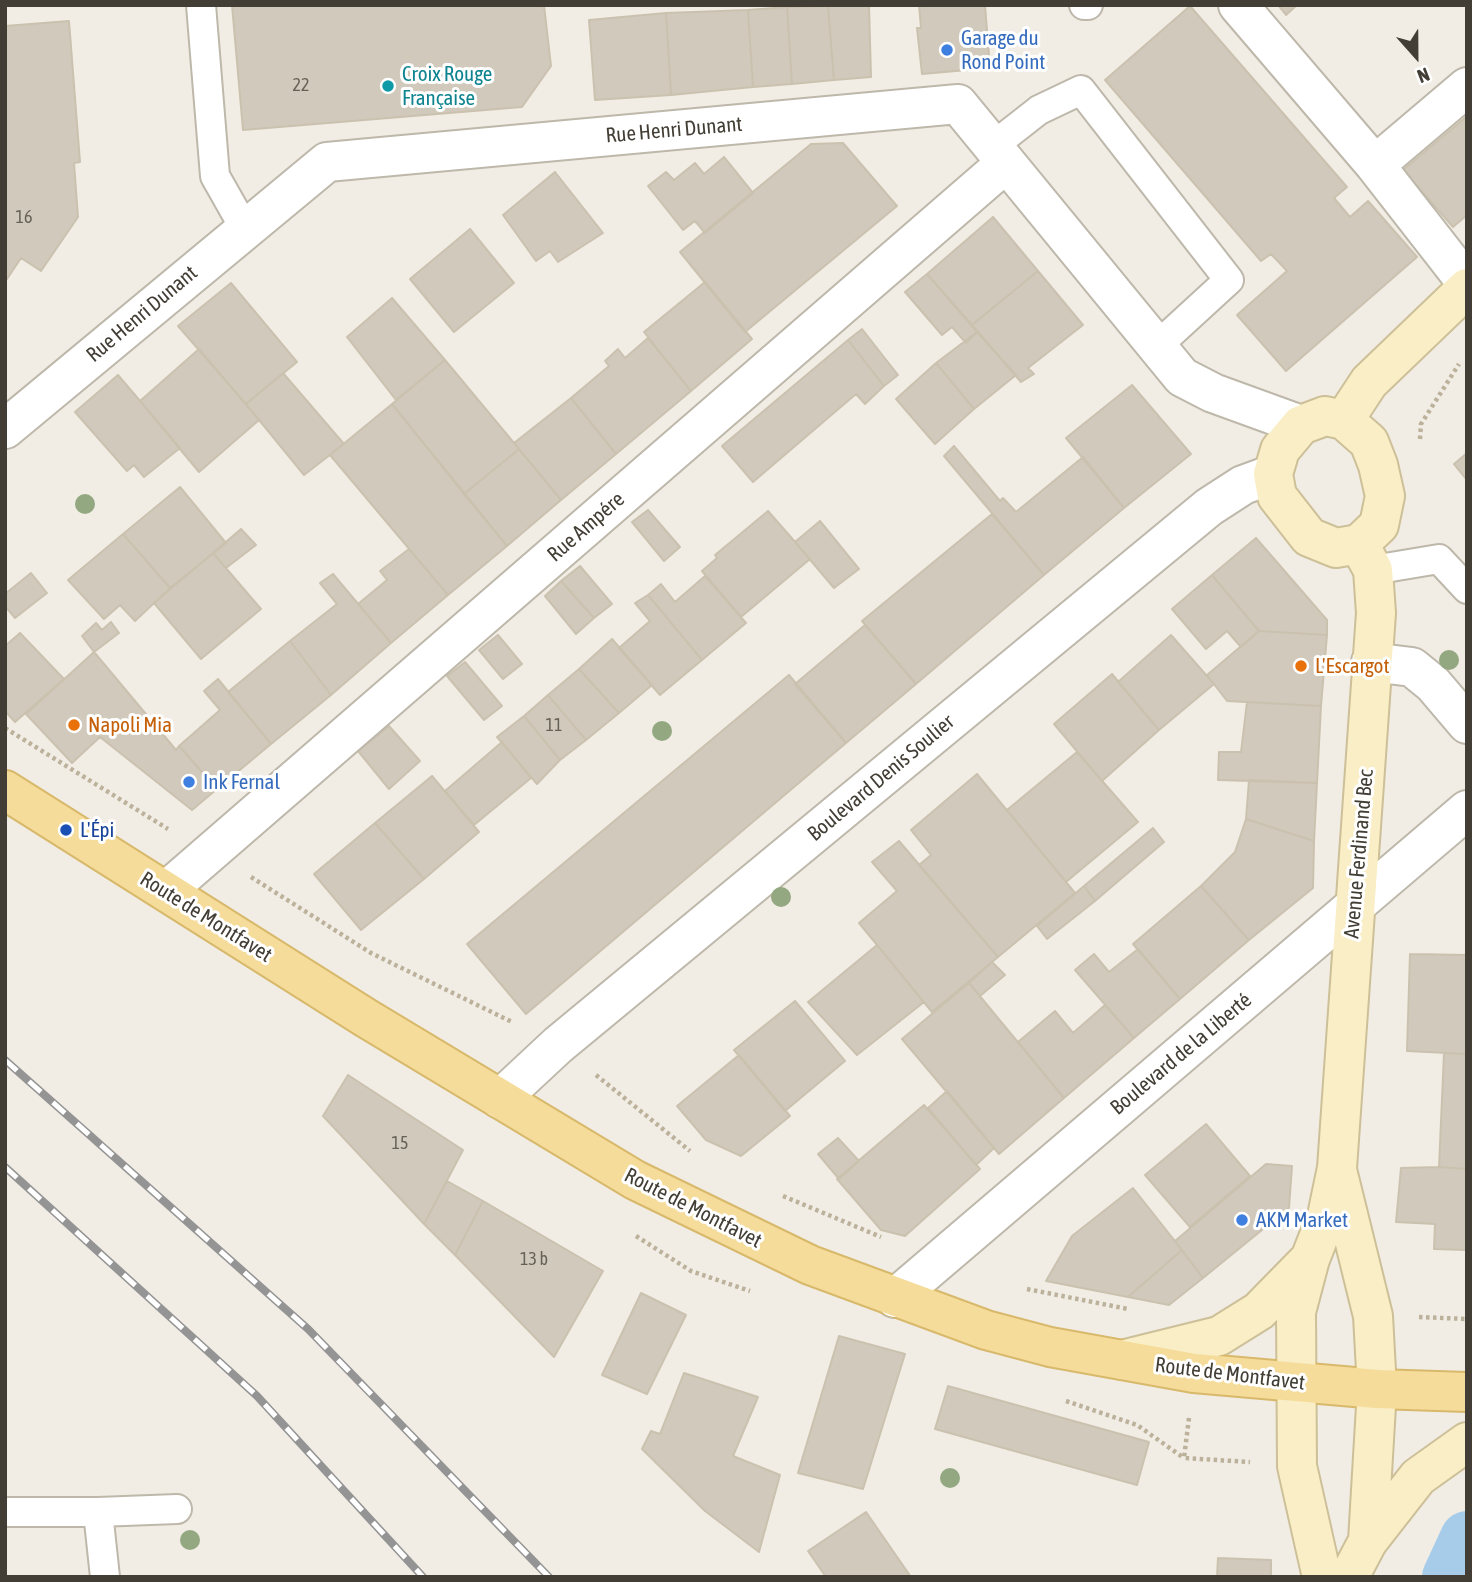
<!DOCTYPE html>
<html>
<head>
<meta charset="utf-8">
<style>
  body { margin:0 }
  #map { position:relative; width:1472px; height:1582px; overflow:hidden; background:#f1ede5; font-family:"Asap Condensed",sans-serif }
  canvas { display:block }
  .frame { position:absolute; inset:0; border:7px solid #433e35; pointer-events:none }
  .north { position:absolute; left:1381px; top:21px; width:70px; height:70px; -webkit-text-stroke:5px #fff; paint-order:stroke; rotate:159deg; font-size:19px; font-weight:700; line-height:28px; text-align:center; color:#433e35 }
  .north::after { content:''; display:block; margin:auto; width:24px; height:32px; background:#433e35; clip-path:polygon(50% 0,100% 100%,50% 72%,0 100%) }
</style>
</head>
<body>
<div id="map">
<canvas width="1472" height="1582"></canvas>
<div class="frame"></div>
<div class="north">N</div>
</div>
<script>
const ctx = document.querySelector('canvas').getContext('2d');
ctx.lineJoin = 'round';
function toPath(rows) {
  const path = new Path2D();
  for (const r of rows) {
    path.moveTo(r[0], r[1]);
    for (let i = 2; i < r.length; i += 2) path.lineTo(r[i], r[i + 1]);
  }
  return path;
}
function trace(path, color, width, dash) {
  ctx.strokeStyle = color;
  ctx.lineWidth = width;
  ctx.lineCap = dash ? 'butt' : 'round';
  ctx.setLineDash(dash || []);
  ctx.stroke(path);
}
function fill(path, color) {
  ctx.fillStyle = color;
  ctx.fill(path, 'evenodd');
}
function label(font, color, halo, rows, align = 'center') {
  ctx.font = font + ' "Asap Condensed",sans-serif';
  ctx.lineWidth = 6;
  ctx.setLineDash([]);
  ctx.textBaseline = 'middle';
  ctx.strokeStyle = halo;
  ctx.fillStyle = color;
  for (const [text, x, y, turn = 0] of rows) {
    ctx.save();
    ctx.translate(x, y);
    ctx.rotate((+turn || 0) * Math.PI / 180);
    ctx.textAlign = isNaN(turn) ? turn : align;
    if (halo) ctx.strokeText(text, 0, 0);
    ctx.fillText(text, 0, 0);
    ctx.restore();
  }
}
const canal = toPath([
  [1449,1577,1467,1538]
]);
const building = toPath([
  [232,5,544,5,551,66,522,107,243,130,232,5],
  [869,5,871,77,834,80,828,6,869,5],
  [919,5,985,5,990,68,922,74,917,28,921,28,919,5],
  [1278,5,1297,5,1286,15,1278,5],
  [828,6,834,80,792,84,787,7,828,6],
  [1190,6,1347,187,1334,198,1350,217,1368,201,1417,257,1286,371,1237,315,1287,271,1271,254,1261,261,1105,80,1190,6],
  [787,7,792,84,753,87,748,10,787,7],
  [748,10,753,87,671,95,666,13,748,10],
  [666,13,671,95,595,100,589,20,666,13],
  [69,21,80,162,74,163,78,217,41,271,21,258,5,282,5,26,69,21],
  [1467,116,1467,215,1453,227,1403,170,1467,116],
  [843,143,897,206,745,332,680,252,811,144,843,143],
  [724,157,753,193,705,233,695,221,683,230,648,186,666,172,674,180,695,163,704,174,724,157],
  [555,172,603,233,558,262,550,251,536,261,503,215,555,172],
  [993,217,1038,271,972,325,927,274,993,217],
  [470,229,514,283,454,332,410,279,470,229],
  [1038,271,1083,325,1028,368,1034,374,1021,382,972,325,1038,271],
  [927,274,977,332,966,343,952,327,942,335,905,292,927,274],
  [705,282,752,339,691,391,644,332,705,282],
  [231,283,297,362,246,404,178,326,231,283],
  [392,298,445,360,396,400,347,337,392,298],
  [862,329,898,375,884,386,848,340,862,329],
  [977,332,1016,375,974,409,936,363,977,332],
  [648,338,691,391,616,454,571,398,609,366,605,361,618,349,625,358,648,338],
  [848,340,884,386,865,404,856,394,753,482,722,446,848,340],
  [199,349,259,420,199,472,140,401,199,349],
  [445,360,519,449,464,494,392,404,445,360],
  [936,363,974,409,935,444,896,399,936,363],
  [283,373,344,444,304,475,246,404,283,373],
  [118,375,180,448,144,477,134,465,127,471,75,412,118,375],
  [1132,385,1191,454,1124,508,1066,438,1132,385],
  [571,398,616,454,561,500,514,443,571,398],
  [392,404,507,546,448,595,330,455,392,404],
  [954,446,1000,501,1003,498,1016,512,1083,457,1124,508,1044,575,944,456,954,446],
  [519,449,561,500,507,546,464,494,519,449],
  [1467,453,1467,480,1454,464,1467,453],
  [180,487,226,543,170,588,123,534,180,487],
  [648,510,680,547,664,561,632,522,648,510],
  [768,511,810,559,741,617,702,571,717,558,715,555,768,511],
  [992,514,1044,575,916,684,862,621,992,514],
  [820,521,859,569,834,588,795,542,820,521],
  [241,529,256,545,226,568,213,553,241,529],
  [123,534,170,588,135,621,120,605,104,619,68,580,123,534],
  [1256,538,1327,620,1327,635,1259,631,1212,575,1256,538],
  [409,549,448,595,391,643,358,604,387,580,380,571,409,549],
  [213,553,261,609,201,659,154,603,213,553],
  [580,566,612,604,594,618,561,581,580,566],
  [31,573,47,593,15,618,5,606,5,594,31,573],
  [333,574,391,643,331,695,290,641,337,604,320,583,333,574],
  [1212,575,1259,631,1241,647,1227,631,1206,649,1172,609,1212,575],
  [705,576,746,623,702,660,648,595,661,584,675,602,705,576],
  [561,581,594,618,576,634,545,596,561,581],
  [648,595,702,660,660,695,619,648,650,621,635,603,648,595],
  [111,622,119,633,94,652,82,636,96,623,102,630,111,622],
  [865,625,916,684,846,743,795,684,865,625],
  [1259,631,1327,635,1321,706,1227,701,1207,675,1259,631],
  [20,633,64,679,15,722,5,711,5,646,20,633],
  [498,635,522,664,503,679,479,650,498,635],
  [1171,635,1214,684,1159,730,1118,682,1171,635],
  [612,639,652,685,619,713,579,669,612,639],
  [290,641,331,695,271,744,228,692,290,641],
  [94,652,176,750,179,746,217,789,192,810,100,737,72,763,26,714,94,652],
  [465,662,502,706,484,720,447,676,465,662],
  [579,669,619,713,586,740,548,695,579,669],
  [1112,674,1159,730,1102,781,1054,724,1112,674],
  [789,675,846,743,526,1014,467,944,789,675],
  [218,679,271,744,217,789,179,746,220,710,204,691,218,679],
  [548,695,586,740,560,760,524,716,548,695],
  [1247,702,1321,706,1317,783,1218,780,1219,752,1241,752,1247,702],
  [524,716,560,760,537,784,497,737,524,716],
  [389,726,420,761,389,789,358,751,389,726],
  [502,742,531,778,474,825,445,791,502,742],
  [1077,752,1138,822,1066,882,1007,810,1077,752],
  [977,774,1075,893,998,957,919,865,931,855,911,830,977,774],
  [432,776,479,832,424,879,375,823,432,776],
  [1249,780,1317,783,1314,841,1246,819,1249,780],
  [1246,819,1314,841,1313,888,1249,940,1201,886,1235,852,1246,819],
  [375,823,424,879,361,930,314,874,375,823],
  [1153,828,1164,842,1095,901,1084,886,1153,828],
  [899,841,998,957,932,1012,859,923,897,891,872,862,899,841],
  [1084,886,1095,901,1047,939,1037,926,1084,886],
  [1201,886,1249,940,1180,999,1133,944,1201,886],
  [877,945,924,1002,857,1055,808,1002,877,945],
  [1138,949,1180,999,1134,1038,1075,970,1094,954,1109,972,1138,949],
  [1410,954,1467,955,1467,1054,1407,1051,1410,954],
  [992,962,1005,975,980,996,969,983,992,962],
  [969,983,1064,1098,999,1154,902,1039,969,983],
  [795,1001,845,1061,785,1111,734,1050,795,1001],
  [1105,1005,1134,1038,1064,1098,1018,1042,1055,1011,1073,1033,1105,1005],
  [1444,1053,1467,1054,1467,1169,1439,1167,1444,1053],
  [739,1055,790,1116,741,1156,706,1140,677,1106,739,1055],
  [348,1075,463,1150,424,1224,323,1116,348,1075],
  [947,1091,994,1148,976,1165,928,1108,947,1091],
  [924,1105,980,1169,905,1236,881,1230,837,1179,924,1105],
  [1206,1124,1250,1176,1190,1227,1145,1175,1206,1124],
  [838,1138,859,1161,839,1179,818,1154,838,1138],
  [1266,1164,1292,1166,1289,1208,1203,1278,1175,1241,1266,1164],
  [1439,1167,1467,1169,1467,1250,1434,1249,1435,1224,1396,1222,1401,1168,1439,1167],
  [447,1181,483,1201,455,1255,424,1224,447,1181],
  [1133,1188,1182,1250,1128,1297,1046,1281,1072,1236,1133,1188],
  [483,1201,603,1271,554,1357,455,1255,483,1201],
  [1182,1250,1203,1278,1169,1305,1128,1297,1182,1250],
  [641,1293,686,1315,647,1394,602,1375,641,1293],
  [839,1336,905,1354,863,1489,798,1473,839,1336],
  [684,1373,758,1397,733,1456,780,1475,759,1552,705,1511,642,1449,651,1431,660,1434,684,1373],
  [948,1386,1149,1442,1137,1485,935,1429,948,1386],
  [866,1512,911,1577,826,1577,808,1551,866,1512],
  [1218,1558,1271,1560,1271,1577,1217,1577,1218,1558]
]);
const path = toPath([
  [1420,439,1421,424,1459,364],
  [5,728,168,829],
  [251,877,371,953,512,1022],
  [596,1075,690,1151],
  [783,1196,881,1237],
  [636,1236,691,1271,750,1291],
  [1027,1289,1128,1309],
  [1419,1317,1467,1319],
  [1066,1401,1137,1425,1184,1458],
  [1189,1418,1184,1458,1250,1462]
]);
const lane = toPath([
  [201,5,215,176,245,229],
  [1084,5,1088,5],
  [993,146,1039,110,1081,90,1229,280,1157,346],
  [1373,570,1439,559,1467,589],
  [5,1512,98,1512],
  [105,1577,98,1512,177,1509]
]);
const street = toPath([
  [1238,5,1375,165,1467,87],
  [1375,165,1467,283],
  [5,429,327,162,958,104,1182,377,1213,393,1301,425],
  [1371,662,1412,667,1433,684,1467,724],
  [166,891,1006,163],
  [500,1099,558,1045,1209,507,1243,485,1273,474],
  [895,1298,1467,810]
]);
const secondary = toPath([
  [1325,416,1344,420,1369,442,1378,465,1385,496,1379,525,1359,544,1336,548,1309,537,1277,496,1273,474,1280,450,1301,425,1325,416],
  [1344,420,1369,382,1467,288],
  [1338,1174,1373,1316,1377,1389,1368,1541],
  [1122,1360,1219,1336,1259,1311,1306,1263],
  [1322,1577,1297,1466,1296,1312,1310,1259,1327,1216,1337,1168,1376,613,1373,570,1359,544],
  [1349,1577,1368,1541,1418,1477,1467,1442]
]);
const primary = toPath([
  [5,790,366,1018,635,1180,810,1265,986,1330,1050,1347,1194,1373,1377,1389,1467,1392]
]);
const rail = toPath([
  [5,1060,308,1329,549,1577],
  [5,1167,257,1396,423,1577]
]);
const trees = [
  [85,504],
  [1449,660],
  [662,731],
  [781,897],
  [950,1478],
  [190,1540]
];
const markers = [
  [947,50,7,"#3f7fe0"],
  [388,86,7,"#0f9aa8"],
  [1301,666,7,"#e8710a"],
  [74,725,7,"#e8710a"],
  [189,782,7,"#3f7fe0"],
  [66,830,7,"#1a4fb4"],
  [1242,1220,7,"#3f7fe0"]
];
const numberNames = [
  ["22",301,85],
  ["16",24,217],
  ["11",554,725],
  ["15",400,1143],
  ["13 b",534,1259]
];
const shopNames = [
  ["Garage du",961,38],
  ["Rond Point",961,62],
  ["Ink Fernal",203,782],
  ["AKM Market",1256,1220]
];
const cultureNames = [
  ["Croix Rouge",402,74],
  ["Française",402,98]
];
const streetNames = [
  ["Rue Henri Dunant",674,130,-5],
  ["Rue Henri Dunant",142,314,-40],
  ["Rue Ampére",586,527,-41],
  ["Boulevard Denis Soulier",881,778,-40],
  ["Avenue Ferdinand Bec",1359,854,-85],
  ["Route de Montfavet",206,917,32],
  ["Boulevard de la Liberté",1181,1054,-40],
  ["Route de Montfavet",693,1208,27],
  ["Route de Montfavet",1230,1374,7]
];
const foodNames = [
  ["L'Escargot",1315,666],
  ["Napoli Mia",88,725]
];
const transitNames = [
  ["L'Épi",80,830]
];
trace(canal, '#a6cce9', 54);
fill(building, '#d1c9bb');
trace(building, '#cbc1af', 2);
trace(lane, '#beb8ab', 32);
trace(street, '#beb8ab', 42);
trace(secondary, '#cdc098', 42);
trace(primary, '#d8b96b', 42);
trace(path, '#bcb19b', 4.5, [3.5, 3.5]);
trace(lane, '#fff', 28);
trace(street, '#fff', 38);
trace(secondary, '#f9eec6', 38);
trace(primary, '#f5dc9a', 38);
trace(rail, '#949494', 8);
trace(rail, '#fff', 5, [16]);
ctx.fillStyle = '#93a880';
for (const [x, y] of trees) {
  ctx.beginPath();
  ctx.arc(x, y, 10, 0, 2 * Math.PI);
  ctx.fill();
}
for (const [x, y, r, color] of markers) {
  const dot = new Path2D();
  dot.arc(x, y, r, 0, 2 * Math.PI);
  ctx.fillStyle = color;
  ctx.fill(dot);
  trace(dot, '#fff', 2.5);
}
label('18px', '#666156', null, numberNames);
label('21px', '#366cbe', '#fff', shopNames, 'left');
label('21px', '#0d838f', '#fff', cultureNames, 'left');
label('21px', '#433e35', '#fff', streetNames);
label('21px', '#c56008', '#fff', foodNames, 'left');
label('21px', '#164399', '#fff', transitNames, 'left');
</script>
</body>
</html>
